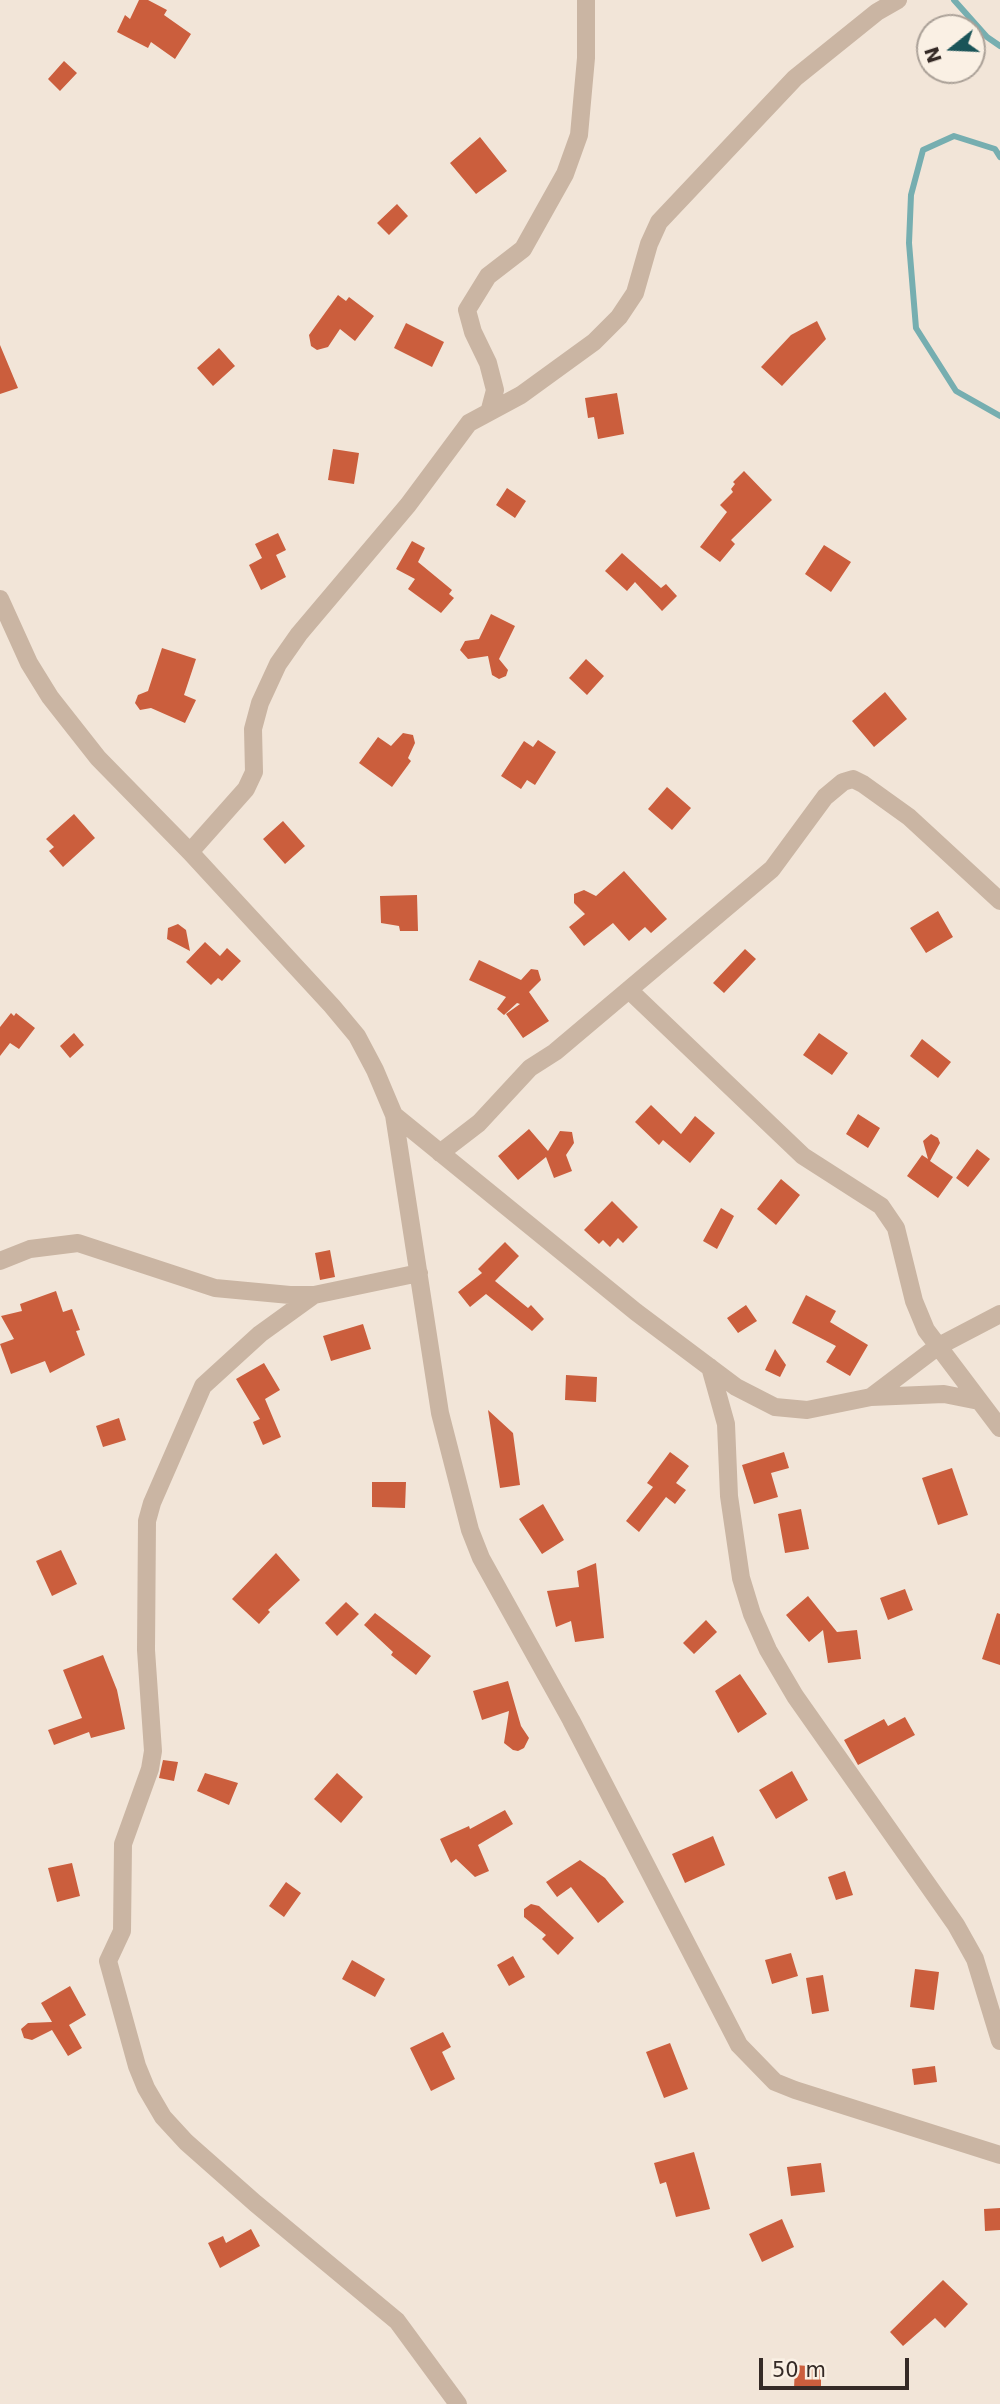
<!DOCTYPE html>
<html>
<head>
<meta charset="utf-8">
<style>
  body { margin:0 }
  #map { position:relative; width:1000px; height:2404px; overflow:hidden; background:#f2e5d8; font-family:"DejaVu Sans",sans-serif }
  canvas { display:block }
  .north { position:absolute; left:916px; top:14px; width:70px; height:70px; box-sizing:border-box; background:#faf0e4; border:2px solid #aba198; border-radius:50%; rotate:252deg; font-size:19px; font-weight:700; line-height:28px; text-align:center; color:#352a26 }
  .north::after { content:''; display:block; margin:auto; width:24px; height:32px; background:#1a5458; clip-path:polygon(50% 0,100% 100%,50% 72%,0 100%) }
  .scale { position:absolute; left:759px; top:2358px; width:150px; height:32px; box-sizing:border-box; border:4px solid #352a26; border-top:0; padding-left:9px; font-size:21px; line-height:24px; white-space:nowrap; color:#352a26; -webkit-text-stroke:5px #faf0e4; paint-order:stroke }
</style>
</head>
<body>
<div id="map">
<canvas width="1000" height="2404"></canvas>
<div class="north">N</div>
<div class="scale">50 m</div>
</div>
<script>
const ctx = document.querySelector('canvas').getContext('2d');
ctx.lineJoin = 'round';
function toPath(rows) {
  const path = new Path2D();
  for (const r of rows) {
    path.moveTo(r[0], r[1]);
    for (let i = 2; i < r.length; i += 2) path.lineTo(r[i], r[i + 1]);
  }
  return path;
}
function trace(path, color, width, dash) {
  ctx.strokeStyle = color;
  ctx.lineWidth = width;
  ctx.lineCap = dash ? 'butt' : 'round';
  ctx.setLineDash(dash || []);
  ctx.stroke(path);
}
function fill(path, color) {
  ctx.fillStyle = color;
  ctx.fill(path, 'evenodd');
}
const stream = toPath([
  [954,0,987,37,1000,46],
  [1000,157,995,149,954,136,923,150,911,195,909,243,916,328,956,391,1000,416]
]);
const building = toPath([
  [139,0,148,0,167,10,164,15,191,34,175,59,151,42,148,48,117,32,125,15,130,19],
  [64,61,77,73,60,91,48,79],
  [480,137,507,171,476,194,450,163],
  [397,204,408,216,389,235,377,223],
  [338,295,346,301,349,297,374,316,355,341,340,329,328,347,317,350,311,346,309,335],
  [817,321,826,339,782,386,761,367,791,335],
  [406,323,444,342,432,367,394,348],
  [0,345,18,388,0,394],
  [219,348,235,366,213,386,197,368],
  [617,393,624,434,598,439,594,417,588,418,585,398],
  [333,449,359,453,354,484,328,480],
  [744,471,772,500,731,540,735,544,720,562,700,547,727,512,720,505,733,492,731,489,735,484,733,482],
  [507,488,526,501,515,518,496,505],
  [278,533,286,550,276,555,286,577,261,590,249,565,262,558,255,544],
  [412,541,425,548,418,562,452,590,449,594,454,598,441,613,408,589,415,579,396,569],
  [824,545,851,562,831,592,805,574],
  [622,553,661,588,666,584,677,596,662,611,635,582,627,591,605,571],
  [491,614,515,626,499,659,508,670,506,676,499,679,492,675,488,656,468,659,460,650,465,641,479,639],
  [162,648,196,659,184,695,196,700,185,723,151,708,140,710,135,703,138,695,148,691],
  [586,659,604,676,587,695,569,678],
  [885,692,907,719,874,747,852,721],
  [403,733,413,735,415,743,408,758,411,761,392,787,359,763,378,737,391,746],
  [538,740,556,752,535,785,527,780,521,789,501,776,524,741,533,747],
  [667,787,691,808,672,830,648,809],
  [74,814,95,838,63,867,49,851,54,847,46,839],
  [283,821,305,846,285,864,263,839],
  [624,871,667,919,651,933,645,927,629,941,613,923,584,946,569,927,585,914,574,903,574,894,584,890,596,896],
  [417,895,418,931,400,931,399,926,381,923,380,896],
  [938,911,953,937,926,953,910,928],
  [178,924,186,930,190,951,167,939,168,928],
  [205,942,220,956,227,948,241,961,222,981,218,978,211,985,186,962],
  [745,949,756,959,724,993,713,983],
  [479,960,521,980,531,969,538,970,541,980,529,992,549,1021,523,1038,506,1014,520,1004,517,1003,504,1015,497,1009,506,997,469,980],
  [11,1013,14,1016,16,1013,35,1028,19,1049,10,1043,0,1056,0,1027],
  [74,1033,84,1045,70,1058,60,1046],
  [819,1033,848,1053,832,1075,803,1055],
  [922,1039,951,1062,938,1078,910,1056],
  [651,1105,681,1134,695,1116,715,1133,690,1163,663,1140,659,1145,635,1122],
  [858,1114,880,1128,868,1148,846,1134],
  [529,1129,548,1151,560,1131,572,1132,574,1143,566,1155,572,1171,554,1178,546,1157,518,1180,498,1156],
  [931,1134,938,1138,940,1143,930,1161,953,1177,938,1198,907,1176,922,1155,928,1159,923,1141],
  [977,1149,990,1159,968,1187,956,1178],
  [781,1179,800,1195,776,1225,757,1209],
  [612,1201,638,1227,623,1243,618,1238,610,1247,603,1240,599,1244,584,1230],
  [721,1208,734,1216,717,1249,703,1241],
  [505,1242,519,1256,495,1281,528,1308,531,1305,544,1319,532,1331,486,1294,470,1307,458,1292,482,1273,478,1269],
  [330,1250,335,1277,320,1280,315,1253],
  [56,1291,63,1312,72,1309,80,1330,76,1331,85,1355,50,1373,45,1361,11,1374,0,1344,14,1339,1,1316,22,1311,20,1304],
  [806,1295,836,1311,830,1322,868,1345,850,1376,826,1362,836,1346,792,1323],
  [746,1305,757,1321,738,1333,727,1318],
  [363,1324,371,1349,331,1361,323,1336],
  [775,1349,786,1365,780,1377,765,1370],
  [264,1363,280,1390,265,1399,281,1437,263,1445,253,1422,260,1419,236,1379],
  [566,1375,597,1377,596,1402,565,1400],
  [488,1410,513,1433,520,1485,500,1488],
  [119,1418,126,1440,103,1447,96,1426],
  [670,1452,689,1466,676,1483,686,1490,675,1504,666,1497,639,1532,626,1521,653,1487,647,1483],
  [784,1452,789,1468,771,1473,778,1497,754,1504,742,1465],
  [952,1468,968,1515,938,1525,922,1478],
  [372,1482,406,1482,405,1508,372,1507],
  [543,1504,564,1540,542,1554,519,1519],
  [801,1509,809,1549,785,1553,778,1514],
  [61,1550,77,1584,52,1596,36,1561],
  [276,1553,300,1580,268,1610,270,1612,259,1624,232,1599],
  [596,1563,604,1638,575,1642,571,1621,556,1627,547,1591,579,1587,577,1571],
  [905,1589,913,1610,888,1620,880,1598],
  [808,1596,837,1632,857,1630,861,1659,828,1663,823,1630,809,1642,786,1615],
  [346,1602,359,1614,337,1636,325,1623],
  [375,1613,431,1656,416,1675,391,1655,393,1652,364,1625],
  [997,1613,1000,1614,1000,1665,982,1659],
  [706,1620,717,1632,694,1654,683,1643],
  [103,1655,117,1690,125,1729,91,1738,89,1732,54,1745,48,1730,82,1718,63,1670],
  [740,1674,767,1714,738,1733,715,1691],
  [508,1681,521,1726,529,1738,524,1748,518,1751,513,1750,504,1743,509,1711,482,1720,473,1691],
  [905,1717,915,1735,858,1765,844,1740,884,1719,888,1726],
  [163,1760,178,1762,174,1781,159,1778],
  [792,1771,808,1800,776,1819,759,1790],
  [205,1773,238,1783,229,1805,197,1791],
  [337,1773,363,1797,341,1823,314,1799],
  [505,1810,513,1824,478,1845,489,1871,475,1877,456,1859,451,1863,440,1839,469,1826,470,1829],
  [713,1836,725,1865,685,1883,672,1854],
  [580,1860,605,1878,624,1902,598,1923,571,1887,557,1897,546,1882],
  [72,1863,80,1896,57,1902,48,1868],
  [845,1871,853,1895,836,1900,828,1877],
  [286,1882,301,1893,284,1917,269,1906],
  [531,1904,539,1906,574,1938,558,1955,542,1939,546,1935,524,1917,524,1909],
  [791,1953,798,1976,772,1984,765,1960],
  [513,1956,525,1977,509,1986,497,1965],
  [352,1960,385,1979,375,1997,342,1979],
  [915,1969,939,1972,934,2010,910,2007],
  [823,1975,829,2011,812,2014,806,1978],
  [70,1986,86,2015,69,2025,82,2048,68,2056,52,2030,32,2040,24,2038,21,2029,28,2023,52,2022,41,2003],
  [443,2032,451,2047,442,2052,455,2079,431,2091,410,2048],
  [670,2043,688,2089,664,2098,646,2052],
  [935,2066,937,2082,914,2085,912,2069],
  [694,2152,710,2209,676,2217,666,2182,660,2184,654,2163],
  [821,2163,825,2192,791,2196,787,2167],
  [1000,2208,1000,2230,985,2231,984,2209],
  [782,2219,794,2247,762,2262,749,2234],
  [251,2229,260,2246,220,2268,208,2243,223,2236,226,2243],
  [943,2280,968,2304,945,2328,935,2318,903,2346,890,2332],
  [795,2365,821,2367,821,2390,794,2389]
]);
const minor = toPath([
  [490,409,495,390,488,363,473,332,467,310,488,276,523,249,565,174,579,135,586,58,586,0],
  [0,599,29,663,50,697,98,758,190,852,332,1006,357,1036,375,1070,394,1115,440,1413,470,1530,481,1558,571,1720,739,2045,775,2082,795,2090,1000,2155],
  [190,852,246,789,254,772,253,729,260,703,278,664,299,634,408,505,469,423,521,395,594,342,619,317,635,293,649,244,659,222,795,78,877,12,898,0],
  [629,990,803,1156,881,1206,896,1228,914,1301,926,1330,1000,1428],
  [394,1115,636,1312,736,1387,775,1407,807,1410,871,1397,937,1347,1000,1314],
  [440,1153,479,1123,530,1068,555,1052,772,869,825,797,843,782,853,779,863,784,909,817,1000,901],
  [0,1261,30,1249,78,1243,215,1288,290,1295,314,1295,419,1273],
  [314,1295,260,1334,203,1386,152,1503,147,1521,146,1650,153,1751,150,1769,123,1844,122,1931,108,1961,137,2066,146,2088,163,2117,186,2142,255,2203,397,2321,458,2404],
  [710,1367,726,1424,729,1496,741,1578,752,1614,768,1650,795,1696,956,1925,975,1959,1000,2041],
  [871,1397,944,1394,979,1401]
]);
trace(stream, '#76aeb0', 6);
fill(building, '#cb5e3d');
trace(minor, '#cab5a3', 18);
</script>
</body>
</html>
